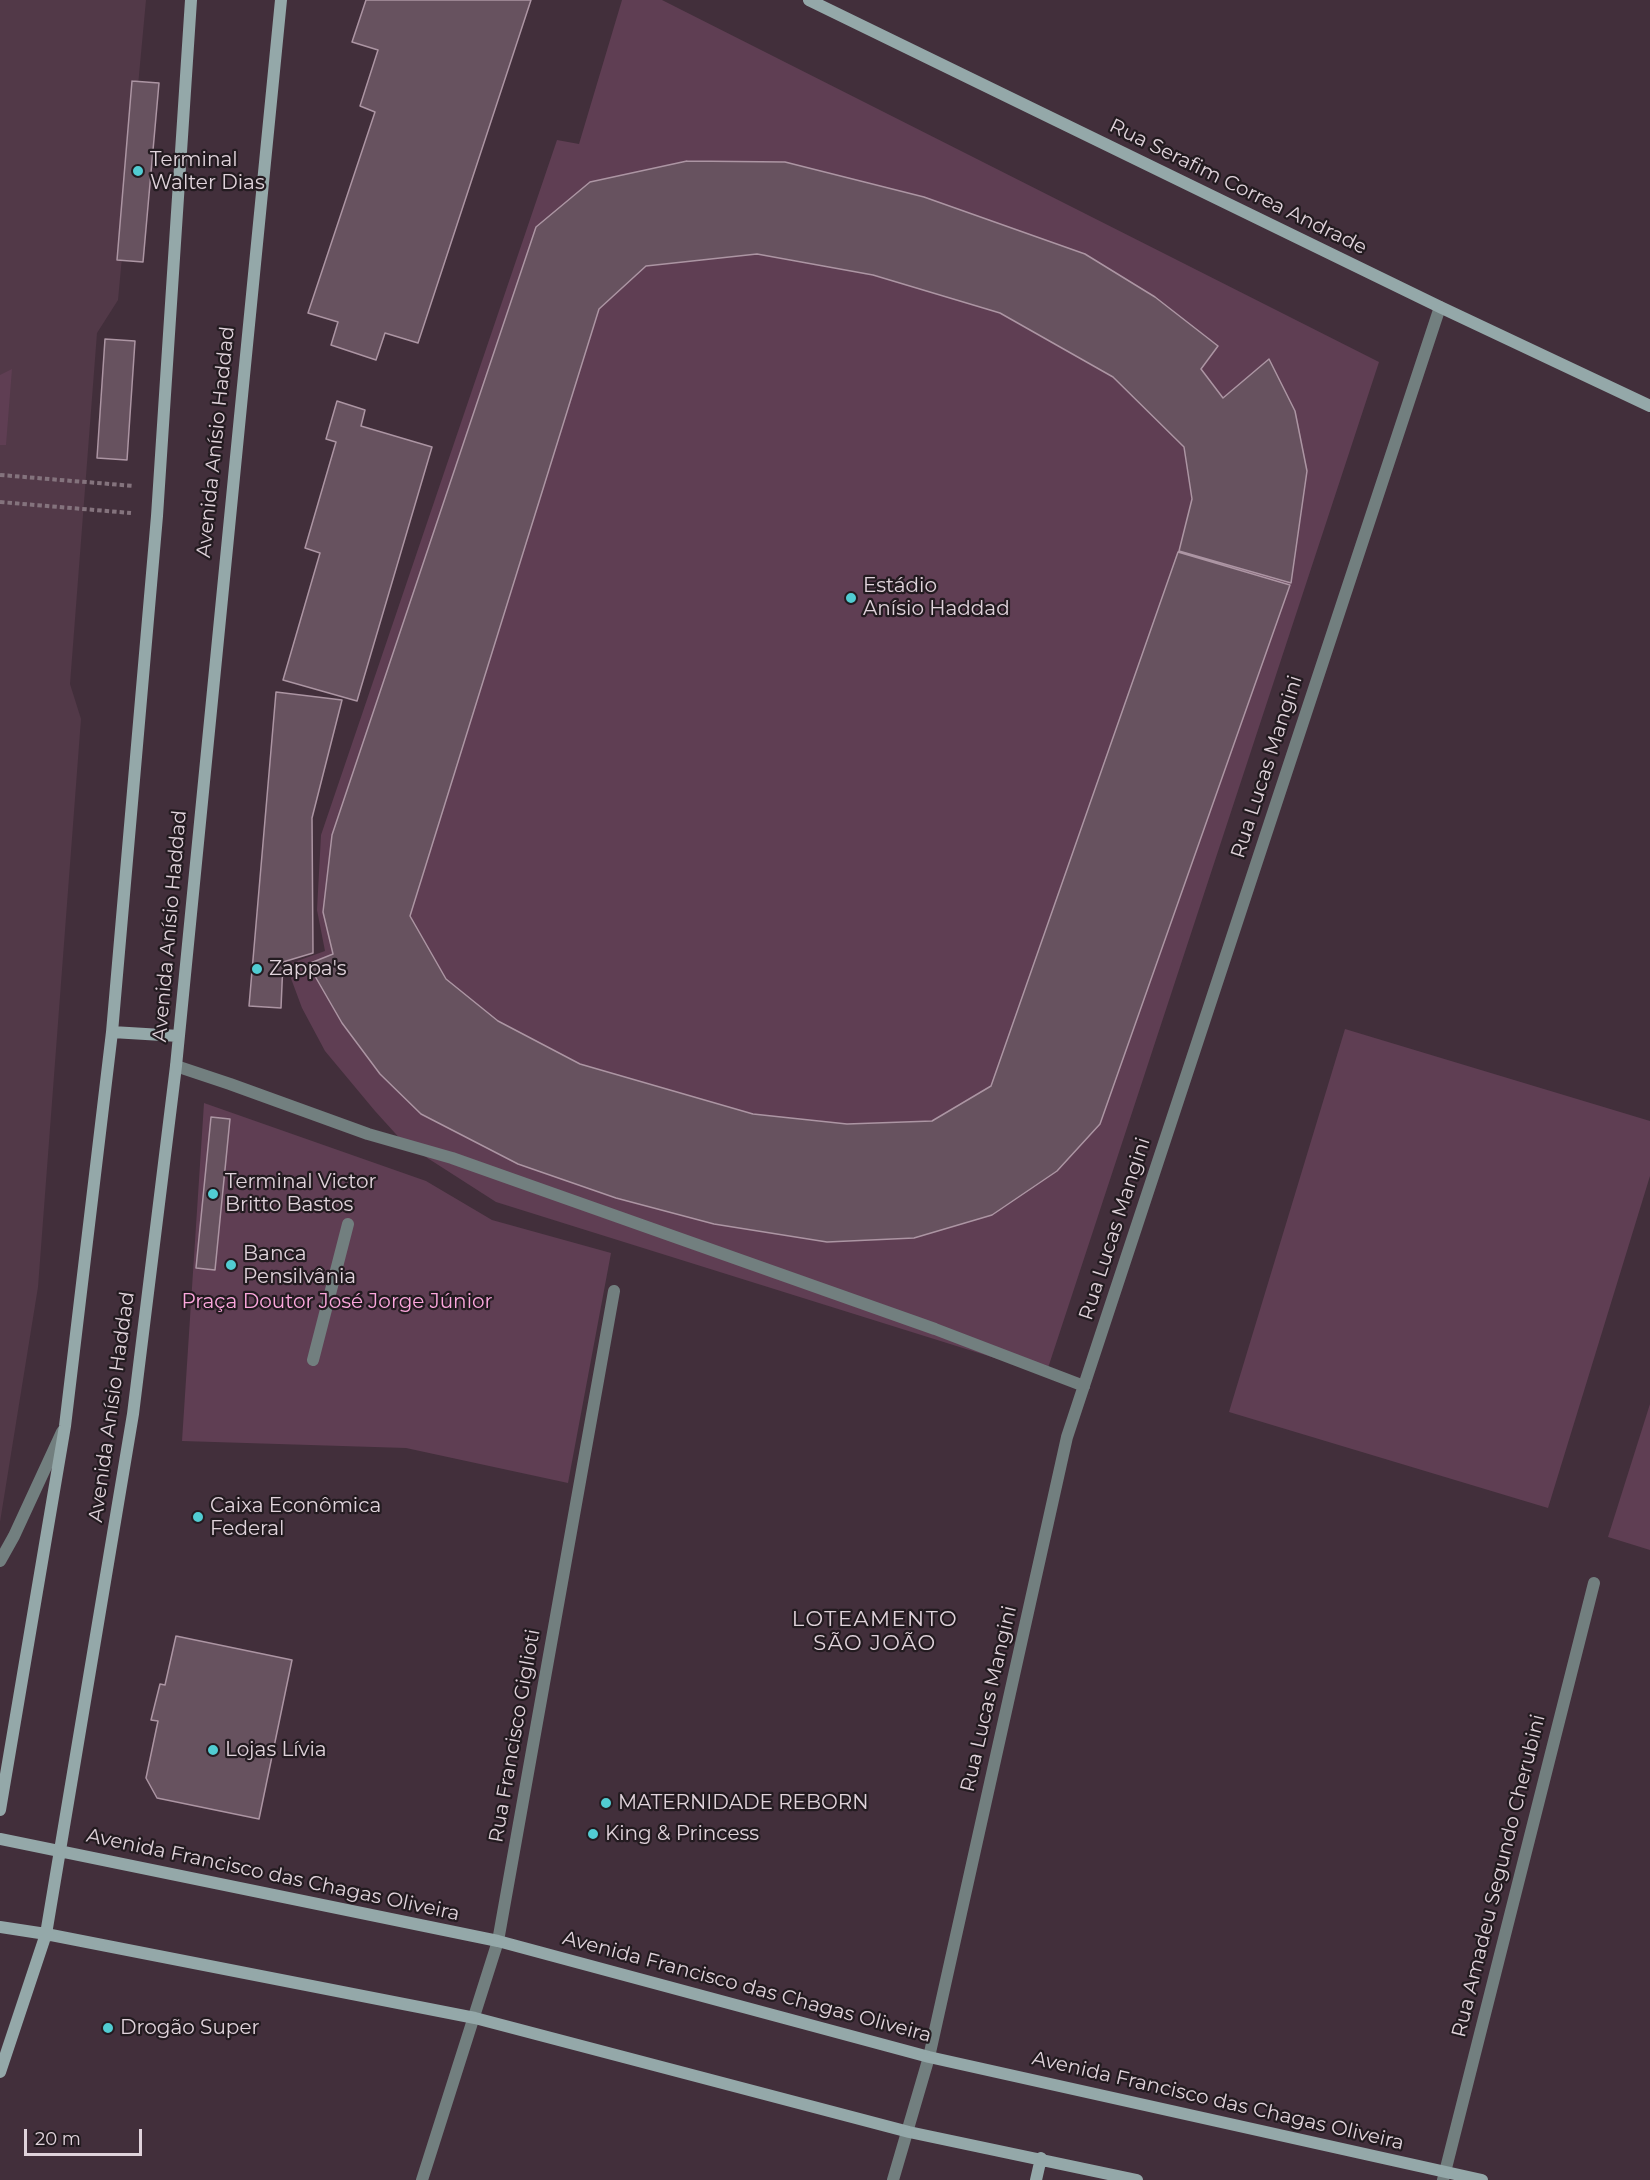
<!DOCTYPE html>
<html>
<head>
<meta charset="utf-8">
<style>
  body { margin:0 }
  #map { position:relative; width:1650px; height:2180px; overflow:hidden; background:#422f3b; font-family:Montserrat,sans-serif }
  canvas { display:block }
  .scale { position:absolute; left:24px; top:2129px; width:118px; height:27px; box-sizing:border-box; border:3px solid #e0d3db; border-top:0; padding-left:8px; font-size:18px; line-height:21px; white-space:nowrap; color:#e0d3db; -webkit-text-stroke:4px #231b20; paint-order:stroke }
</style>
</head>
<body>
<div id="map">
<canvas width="1650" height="2180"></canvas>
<div class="scale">20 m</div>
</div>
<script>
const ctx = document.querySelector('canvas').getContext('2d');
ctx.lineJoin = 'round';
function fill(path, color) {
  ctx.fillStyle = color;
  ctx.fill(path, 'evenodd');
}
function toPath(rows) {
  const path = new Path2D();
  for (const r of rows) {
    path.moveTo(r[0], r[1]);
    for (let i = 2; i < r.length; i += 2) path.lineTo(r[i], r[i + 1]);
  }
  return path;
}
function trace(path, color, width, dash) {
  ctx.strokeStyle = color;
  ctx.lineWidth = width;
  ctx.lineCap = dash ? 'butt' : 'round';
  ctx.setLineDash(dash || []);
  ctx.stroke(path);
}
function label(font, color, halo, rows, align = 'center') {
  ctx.font = font + ' Montserrat,sans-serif';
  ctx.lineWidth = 4.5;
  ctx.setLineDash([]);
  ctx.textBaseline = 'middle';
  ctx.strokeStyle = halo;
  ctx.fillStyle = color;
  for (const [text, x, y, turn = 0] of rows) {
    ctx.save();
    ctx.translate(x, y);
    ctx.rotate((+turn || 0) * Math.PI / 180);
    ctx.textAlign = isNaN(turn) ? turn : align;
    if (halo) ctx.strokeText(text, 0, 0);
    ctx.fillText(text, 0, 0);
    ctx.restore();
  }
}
const built = toPath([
  [0,0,146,0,118,300,97,333,70,684,81,719,38,1287,0,1522]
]);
const green = toPath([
  [622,0,662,0,1379,362,1046,1374,496,1202,404,1143,375,1111,325,1051,302,1008,286,965,325,951,317,910,321,835,557,140,579,144],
  [12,369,6,445,0,445,0,375],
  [1345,1029,1650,1121,1650,1176,1548,1508,1229,1412],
  [204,1103,426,1181,492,1220,611,1253,568,1483,406,1448,182,1441],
  [1650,1404,1650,1550,1608,1537]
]);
const building = toPath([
  [366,0,531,0,418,343,385,333,376,360,331,345,338,322,308,313,375,112,360,106,378,50,352,42,366,0],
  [132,81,159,83,143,262,117,260,132,81],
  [687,161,785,162,924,197,1085,254,1155,297,1218,346,1201,369,1223,398,1269,359,1295,411,1307,471,1291,583,1179,551,1192,499,1184,447,1113,377,1000,313,873,275,757,254,646,266,599,309,410,916,446,979,498,1021,580,1064,753,1114,847,1124,932,1121,991,1086,1178,552,1290,585,1100,1124,1057,1171,992,1215,914,1238,827,1242,714,1224,616,1198,518,1164,421,1114,380,1074,342,1023,308,964,333,954,323,912,332,835,536,227,590,182,687,161],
  [105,339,135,341,127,460,97,458,105,339],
  [337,401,365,410,361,426,432,447,357,701,283,680,320,553,305,548,336,442,326,439,337,401],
  [276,692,342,700,312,818,313,953,283,962,281,1008,249,1006,276,692],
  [211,1117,230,1119,215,1270,196,1268,211,1117],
  [176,1636,292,1660,259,1819,157,1798,146,1778,158,1721,151,1720,160,1684,165,1685,176,1636]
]);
const path = toPath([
  [0,475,134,486],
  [0,502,131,513]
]);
const lane = toPath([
  [176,1066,230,1084,368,1134,452,1158,935,1329,1084,1386],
  [313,1360,348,1224],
  [0,1561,14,1536,62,1432]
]);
const street = toPath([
  [422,2180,498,1941,614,1291],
  [893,2180,929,2057,1067,1437,1440,307],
  [1443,2180,1594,1583]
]);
const secondary = toPath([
  [809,0,1440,307,1650,406],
  [112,1032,179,1036],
  [0,1810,65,1426,112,1032,157,516,191,0],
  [0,1839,498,1941,929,2057,1482,2180],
  [0,1927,46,1934,475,2018,909,2132,1137,2180],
  [0,2072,46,1934,133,1414,176,1066,281,0],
  [1036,2180,1041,2158]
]);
const markers = [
  [138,171,6,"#51ccd2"],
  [851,598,6,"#51ccd2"],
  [257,969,6,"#51ccd2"],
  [213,1194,6,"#51ccd2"],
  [231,1265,6,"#51ccd2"],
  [198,1517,6,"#51ccd2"],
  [213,1750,6,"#51ccd2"],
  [606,1803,6,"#51ccd2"],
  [593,1834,6,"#51ccd2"],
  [108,2028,6,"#51ccd2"]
];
const poiNames = [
  ["Terminal",150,160],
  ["Walter Dias",150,183],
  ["Estádio",863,586],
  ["Anísio Haddad",863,609],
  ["Zappa's",269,969],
  ["Terminal Victor",225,1182],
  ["Britto Bastos",225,1205],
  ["Banca",243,1254],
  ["Pensilvânia",243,1277],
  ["Caixa Econômica",210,1506],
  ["Federal",210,1529],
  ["Lojas Lívia",225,1750],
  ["MATERNIDADE REBORN",618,1803],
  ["King & Princess",605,1834],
  ["Drogão Super",120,2028]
];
const streetNames = [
  ["Rua Serafim Correa Andrade",1238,187,26],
  ["Avenida Anísio Haddad",216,442,-84],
  ["Rua Lucas Mangini",1267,767,-72],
  ["Avenida Anísio Haddad",170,926,-85],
  ["Rua Lucas Mangini",1115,1229,-72],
  ["Avenida Anísio Haddad",112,1407,-82],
  ["Rua Lucas Mangini",989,1699,-77],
  ["Rua Francisco Giglioti",515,1736,-80],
  ["Avenida Francisco das Chagas Oliveira",273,1875,12],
  ["Rua Amadeu Segundo Cherubini",1499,1876,-76],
  ["Avenida Francisco das Chagas Oliveira",747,1987,15],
  ["Avenida Francisco das Chagas Oliveira",1218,2101,13]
];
const parkNames = [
  ["Praça Doutor José Jorge Júnior",337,1302]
];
const neighbourhoodNames = [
  ["LOTEAMENTO",875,1620],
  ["SÃO JOÃO",875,1644]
];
fill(built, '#523948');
fill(green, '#5f3e53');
fill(building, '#67525f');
trace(building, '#ac95a3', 1.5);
trace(path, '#84737d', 4, [4.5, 3]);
trace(lane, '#727f7f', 12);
trace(street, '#727f7f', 12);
trace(secondary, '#94a8a9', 12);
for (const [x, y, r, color] of markers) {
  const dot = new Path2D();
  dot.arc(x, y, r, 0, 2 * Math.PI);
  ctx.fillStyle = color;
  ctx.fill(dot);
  trace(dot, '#231b20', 2);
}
label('20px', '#e0d3db', '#231b20', poiNames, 'left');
label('20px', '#e0d3db', '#231b20', streetNames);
label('20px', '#fca7dd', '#231b20', parkNames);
ctx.letterSpacing = '1.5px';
label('21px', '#e0d3db', '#231b20', neighbourhoodNames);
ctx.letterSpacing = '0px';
</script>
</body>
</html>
